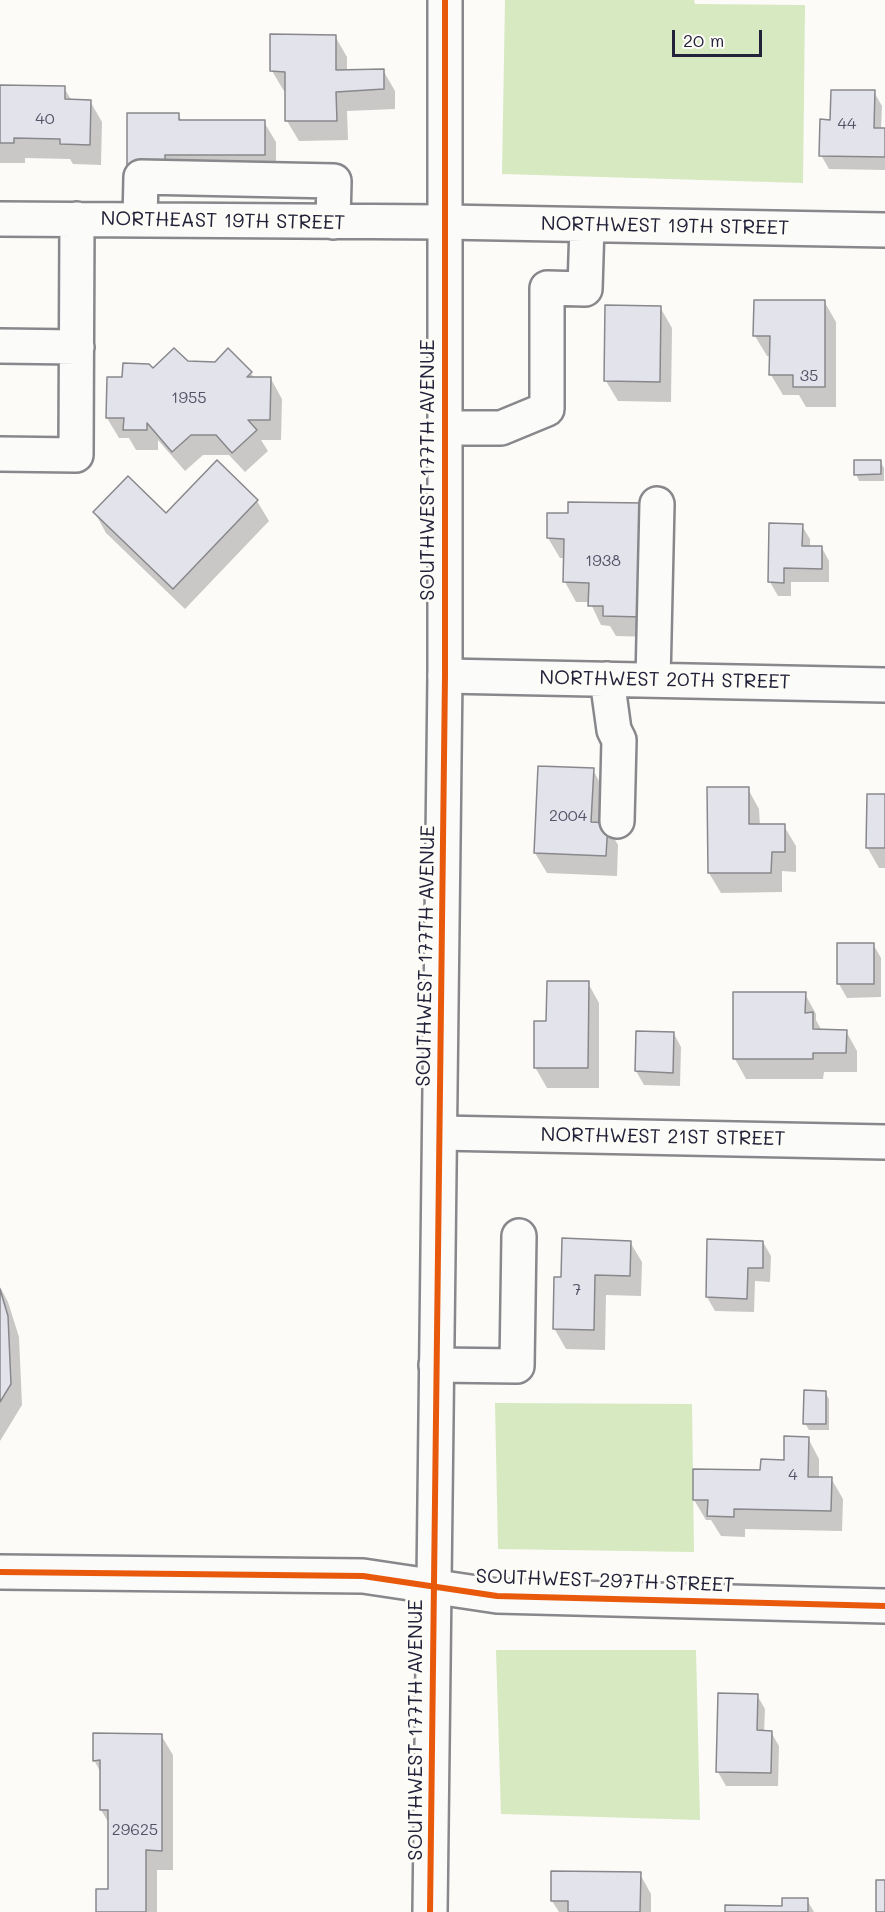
<!DOCTYPE html>
<html>
<head>
<meta charset="utf-8">
<style>
  body { margin:0 }
  #map { position:relative; width:885px; height:1912px; overflow:hidden; background:#fcfbf8; font-family:Mali,sans-serif }
  canvas { display:block }
  .scale { position:absolute; left:672px; top:30px; width:90px; height:27px; box-sizing:border-box; border:3px solid #22223b; border-top:0; padding-left:8px; font-size:18px; line-height:21px; white-space:nowrap; color:#22223b; -webkit-text-stroke:4px #fdfcf7; paint-order:stroke }
</style>
</head>
<body>
<div id="map">
<canvas width="885" height="1912"></canvas>
<div class="scale">20 m</div>
</div>
<script>
const ctx = document.querySelector('canvas').getContext('2d');
ctx.lineJoin = 'round';
function fill(path, color) {
  ctx.fillStyle = color;
  ctx.fill(path, 'evenodd');
}
function toPath(rows) {
  const path = new Path2D();
  for (const r of rows) {
    path.moveTo(r[0], r[1]);
    for (let i = 2; i < r.length; i += 2) path.lineTo(r[i], r[i + 1]);
  }
  return path;
}
function trace(path, color, width, dash) {
  ctx.strokeStyle = color;
  ctx.lineWidth = width;
  ctx.lineCap = dash ? 'butt' : 'round';
  ctx.setLineDash(dash || []);
  ctx.stroke(path);
}
function label(font, color, halo, rows, align = 'center') {
  ctx.font = font + ' Mali,sans-serif';
  ctx.lineWidth = 6;
  ctx.setLineDash([]);
  ctx.textBaseline = 'middle';
  ctx.strokeStyle = halo;
  ctx.fillStyle = color;
  for (const [text, x, y, turn = 0] of rows) {
    ctx.save();
    ctx.translate(x, y);
    ctx.rotate((+turn || 0) * Math.PI / 180);
    ctx.textAlign = isNaN(turn) ? turn : align;
    if (halo) ctx.strokeText(text, 0, 0);
    ctx.fillText(text, 0, 0);
    ctx.restore();
  }
}
const green = toPath([
  [505,0,694,0,695,4,805,5,803,183,502,174],
  [495,1403,692,1404,694,1552,498,1549],
  [496,1650,696,1650,700,1820,501,1814]
]);
const shadow = toPath([
  [335,36,347,57,347,71,383,70,395,91,395,109,347,111,348,140,299,141,287,121,287,91,284,91,272,71],
  [0,87,64,88,72,101,90,101,102,122,101,165,73,164,70,159,25,158,25,163,0,163],
  [874,92,882,106,881,130,885,130,885,170,829,169,821,155,832,121],
  [129,114,178,115,182,121,264,122,276,142,276,175,140,187,128,167],
  [824,301,836,322,836,407,806,407,799,395,783,395,771,375,771,356,767,356,755,336],
  [660,307,672,328,671,402,618,401,606,381],
  [228,350,255,378,271,379,282,399,281,440,261,440,268,451,245,472,229,455,203,455,185,471,158,440,158,450,136,450,129,438,119,438,107,418,124,379,187,363,216,363],
  [880,461,884,468,884,481,859,481,856,474],
  [217,463,257,501,269,521,185,609,106,533,95,513,166,515],
  [569,515,653,637,616,636,610,626,601,625,590,602,576,602,565,582,565,558,560,558,548,538],
  [802,526,810,539,810,547,822,548,829,561,829,582,791,582,791,596,778,596,770,582],
  [593,770,604,790,607,825,618,845,617,876,547,873,535,853],
  [748,789,759,809,760,826,784,826,796,846,796,872,782,871,782,892,721,893,709,873],
  [885,796,885,868,879,868,867,847],
  [873,944,881,958,881,997,847,998,839,984],
  [588,983,599,1003,599,1088,547,1088,535,1067,548,1023],
  [805,994,816,1014,816,1020,822,1031,846,1031,857,1051,857,1072,824,1072,823,1079,746,1079,735,1059],
  [674,1034,681,1047,680,1086,644,1085,636,1071],
  [630,1242,642,1262,641,1296,606,1295,605,1350,566,1349,554,1328,562,1279],
  [763,1242,771,1256,770,1282,755,1281,754,1312,715,1311,707,1297],
  [0,1287,8,1302,19,1337,22,1405,0,1441],
  [825,1392,829,1399,829,1430,809,1430,805,1423],
  [808,1438,819,1459,819,1478,831,1478,843,1499,842,1531,745,1529,745,1537,721,1536,711,1520,706,1520,694,1500,785,1461],
  [757,1695,765,1709,764,1732,771,1732,779,1746,778,1786,726,1786,718,1772],
  [161,1735,173,1755,173,1870,157,1870,157,1912,97,1912,110,1891,110,1825,101,1810,101,1773,94,1760],
  [640,1874,651,1894,651,1912,559,1912,552,1901],
  [807,1900,814,1912,726,1912,784,1907]
]);
const building = toPath([
  [270,34,336,35,336,70,384,69,384,89,336,92,337,121,285,121,285,72,270,71,270,34],
  [0,85,65,86,65,99,91,100,90,145,60,144,60,139,14,138,14,143,0,143,0,85],
  [831,90,875,90,874,128,885,128,885,157,819,156,820,119,830,120,831,90],
  [127,113,179,113,179,120,265,120,265,155,165,155,165,168,127,167,127,113],
  [754,300,825,300,825,387,793,387,793,375,769,375,770,336,753,336,754,300],
  [605,305,661,306,660,382,604,381,605,305],
  [174,348,188,361,215,362,228,348,252,372,247,377,271,377,270,420,248,420,257,430,232,453,216,435,191,435,172,452,147,423,147,430,123,430,124,418,106,418,107,377,122,377,123,363,149,364,153,368,174,348],
  [217,460,258,500,173,589,93,512,128,476,166,513,217,460],
  [854,460,881,460,881,474,854,475,854,460],
  [568,502,644,503,642,617,603,616,603,606,588,606,589,583,563,582,564,539,547,538,547,513,568,513,568,502],
  [769,523,803,524,802,546,822,546,822,569,784,568,784,583,768,582,769,523],
  [538,766,594,768,591,822,608,823,606,856,534,853,538,766],
  [707,787,749,787,749,824,785,824,785,852,772,852,771,873,708,873,707,787],
  [867,794,885,794,885,848,866,848,867,794],
  [837,943,874,943,874,984,837,984,837,943],
  [547,981,589,981,588,1068,534,1068,534,1021,546,1021,547,981],
  [733,992,806,992,805,1013,813,1012,813,1029,847,1030,846,1053,813,1053,813,1059,733,1059,733,992],
  [636,1031,674,1032,673,1073,635,1071,636,1031],
  [562,1238,631,1241,630,1276,595,1275,594,1330,553,1329,554,1277,561,1277,562,1238],
  [707,1239,763,1241,763,1268,748,1268,747,1299,706,1297,707,1239],
  [0,1289,8,1316,11,1384,0,1402,0,1289],
  [804,1390,826,1391,826,1424,803,1424,804,1390],
  [784,1436,809,1437,808,1477,832,1477,831,1511,734,1509,734,1517,707,1516,708,1500,693,1500,693,1469,760,1470,761,1459,784,1460,784,1436],
  [718,1693,758,1694,757,1730,772,1731,771,1773,716,1772,718,1693],
  [93,1733,162,1734,162,1851,146,1850,146,1912,96,1912,96,1889,108,1889,108,1810,100,1810,100,1760,93,1761,93,1733],
  [551,1871,641,1872,640,1912,568,1912,568,1901,551,1901,551,1871],
  [876,1880,885,1880,885,1912,876,1912,876,1880],
  [782,1898,808,1898,808,1912,725,1912,725,1905,782,1906,782,1898]
]);
const minor = toPath([
  [0,219,445,222,885,230],
  [140,220,141,177,334,181,333,222],
  [0,346,77,347],
  [445,428,501,428,547,409,547,288,585,289,587,225],
  [0,454,76,455,77,219],
  [445,676,885,685],
  [607,679,614,730,619,740,617,821],
  [653,680,657,504],
  [440,1133,885,1142],
  [436,1365,517,1366,519,1236],
  [0,1572,363,1576,497,1596,885,1606]
]);
const highway = toPath([
  [430,1912,445,676,445,0]
]);
const cycleway = toPath([
  [0,1572,363,1576,497,1596,885,1606],
  [430,1912,445,676,445,0]
]);
const numberNames = [
  ["40",45,119],
  ["44",847,124],
  ["35",809,376],
  ["1955",189,398],
  ["1938",603,561],
  ["2004",568,816],
  ["7",577,1290],
  ["4",793,1475],
  ["29625",135,1830]
];
const streetNames = [
  ["NORTHEAST 19TH STREET",223,221,1],
  ["NORTHWEST 19TH STREET",665,226,1],
  ["SOUTHWEST 177TH AVENUE",428,470,-90],
  ["NORTHWEST 20TH STREET",665,680,1],
  ["SOUTHWEST 177TH AVENUE",426,956,-89],
  ["NORTHWEST 21ST STREET",663,1137,1],
  ["SOUTHWEST 297TH STREET",605,1581,2],
  ["SOUTHWEST 177TH AVENUE",416,1730,-90]
];
fill(green, '#d6e9c1');
fill(shadow, '#0003');
fill(building, '#e3e3eb');
trace(building, '#88888c', 1.5);
trace(minor, '#88888c', 38);
trace(highway, '#88888c', 38);
trace(minor, '#fbfbf9', 33);
trace(highway, '#fbfbf9', 33);
trace(cycleway, '#e8590c', 6);
label('16px', '#525267', null, numberNames);
label('20px', '#22223b', '#fdfcf7', streetNames);
</script>
</body>
</html>
